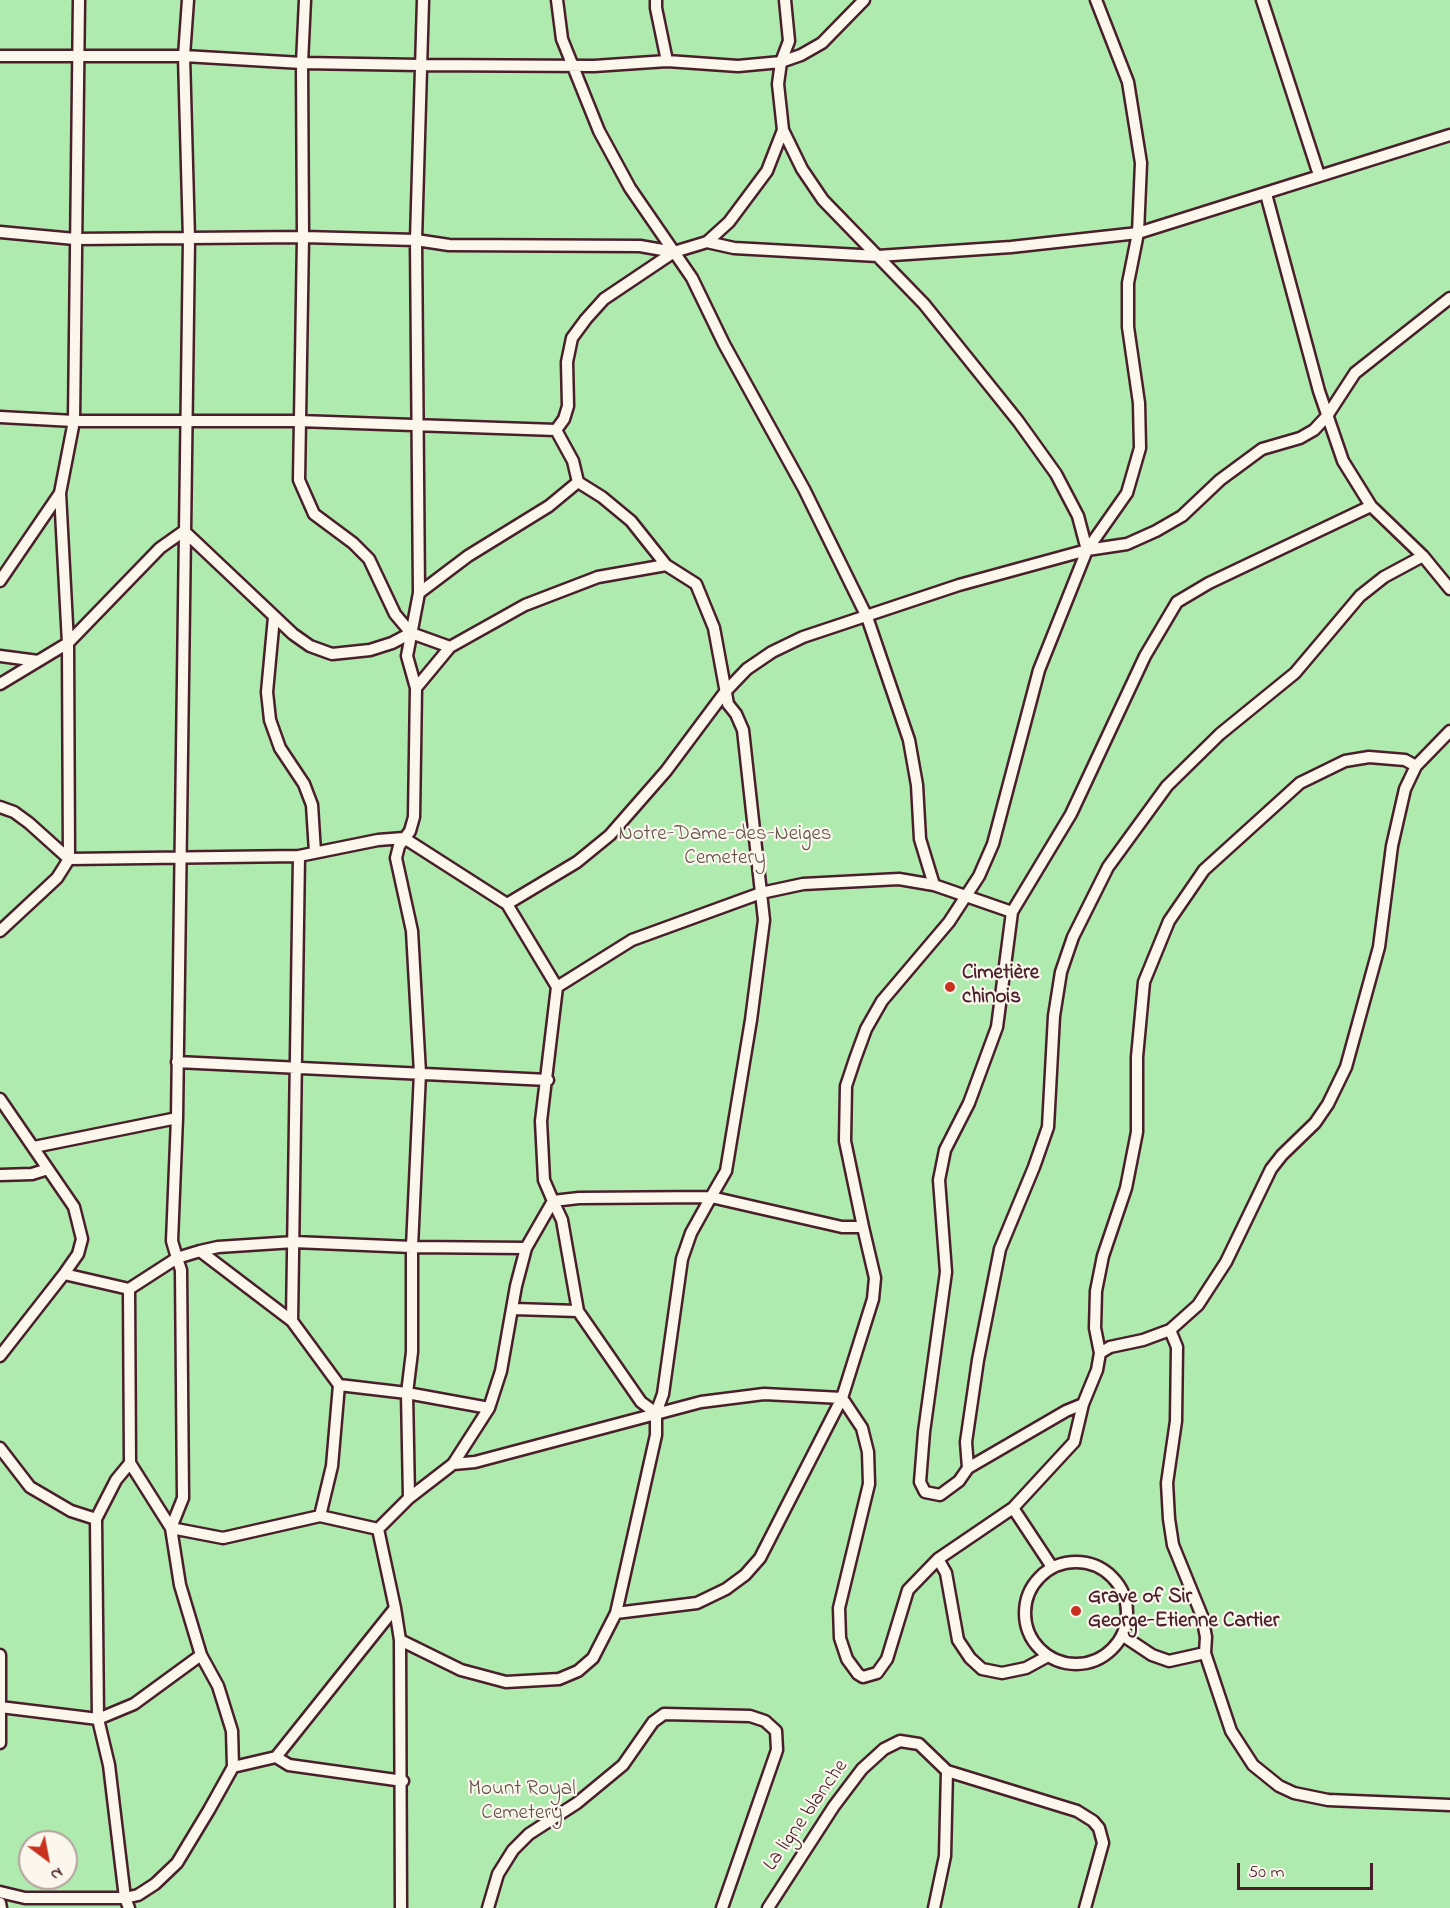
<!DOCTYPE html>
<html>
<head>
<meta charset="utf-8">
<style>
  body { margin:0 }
  #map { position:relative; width:1450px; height:1908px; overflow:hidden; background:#fbf7ec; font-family:"Indie Flower",sans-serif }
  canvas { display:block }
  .north { position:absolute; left:18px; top:1830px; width:60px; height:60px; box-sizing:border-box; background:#fbf7ec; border:2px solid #b4a19f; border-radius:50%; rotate:148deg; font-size:16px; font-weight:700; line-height:24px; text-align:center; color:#4a1f2b }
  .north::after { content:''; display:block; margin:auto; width:21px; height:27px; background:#c8321e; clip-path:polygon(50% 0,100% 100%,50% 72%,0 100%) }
  .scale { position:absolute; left:1237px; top:1863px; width:136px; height:27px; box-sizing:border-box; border:3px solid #4a1f2b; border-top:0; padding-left:8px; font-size:18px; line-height:21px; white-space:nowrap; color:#4a1f2b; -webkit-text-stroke:4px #fbf7ec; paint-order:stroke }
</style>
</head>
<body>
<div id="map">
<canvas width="1450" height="1908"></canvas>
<div class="north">N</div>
<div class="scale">50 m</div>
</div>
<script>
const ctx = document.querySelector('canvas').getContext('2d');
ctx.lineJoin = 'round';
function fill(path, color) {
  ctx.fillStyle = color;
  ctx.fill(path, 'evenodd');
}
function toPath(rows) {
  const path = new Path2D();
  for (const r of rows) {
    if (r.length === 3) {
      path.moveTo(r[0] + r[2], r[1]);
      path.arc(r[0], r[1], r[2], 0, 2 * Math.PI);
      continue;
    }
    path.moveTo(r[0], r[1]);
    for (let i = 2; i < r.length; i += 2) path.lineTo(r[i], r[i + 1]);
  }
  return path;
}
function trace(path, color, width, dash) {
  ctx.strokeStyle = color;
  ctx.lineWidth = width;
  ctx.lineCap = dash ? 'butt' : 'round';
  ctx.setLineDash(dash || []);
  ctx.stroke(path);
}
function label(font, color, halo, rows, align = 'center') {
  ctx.font = font + ' "Indie Flower",sans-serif';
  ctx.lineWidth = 4.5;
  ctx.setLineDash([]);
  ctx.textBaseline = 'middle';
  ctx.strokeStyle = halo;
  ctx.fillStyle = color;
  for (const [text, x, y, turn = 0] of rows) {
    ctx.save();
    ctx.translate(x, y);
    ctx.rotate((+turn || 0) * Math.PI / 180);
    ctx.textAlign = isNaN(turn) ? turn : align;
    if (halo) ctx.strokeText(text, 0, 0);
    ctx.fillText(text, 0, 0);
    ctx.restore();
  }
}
const green = toPath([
  [0,0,1450,0,1450,1908,0,1908],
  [30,1842,66,1842,66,1878,30,1878]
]);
const lane = toPath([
  [656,0,656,8,667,61],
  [864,0,822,43,801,55,781,62,778,84,783,130,802,169,823,200,924,304,1018,421,1056,474,1078,516,1087,550,1127,493,1140,448,1139,403,1128,327,1128,283,1138,233,1141,163,1128,82,1096,0],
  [1262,0,1319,175],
  [0,56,184,56,302,63,420,65,594,66,667,61,738,66,781,62,789,41,785,0],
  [1266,194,1319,391,1343,461,1371,506,1423,556,1450,589],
  [0,232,75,239,303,237,416,240,449,245,640,246,674,252],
  [707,242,734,248,878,256,1011,247,1138,233,1450,135],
  [0,417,74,421,299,421,556,430,573,461,578,482,602,497,631,521,666,565,696,584,714,628,728,704,736,714,743,730,764,920,751,1020,726,1171,711,1197,691,1233,682,1259,663,1394,656,1413,641,1402,578,1311,562,1220,553,1201,579,1198,711,1197,842,1227,863,1227,845,1141,846,1086,855,1059,866,1029,882,1001,949,922,979,876,993,844,1039,670,1087,550],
  [556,430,564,419,568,406,567,362,572,338,586,319,604,299,674,252,707,242,729,222,767,171,783,130],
  [0,581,60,493,74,421,79,0],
  [419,593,468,556,549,506,578,482],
  [274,617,267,692,270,720,280,748,304,784,312,805,315,852],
  [411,633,450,647],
  [0,656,38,661],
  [0,684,68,643,160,548,184,531,293,634,310,646,332,654,370,650,392,643,411,633,395,614,369,559,353,543,314,514,299,480,303,237,302,63,305,0],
  [416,688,407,656,419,593,416,240,423,0],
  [0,807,14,812,29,823,69,859,299,856,292,1321],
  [299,856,378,840,404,838,507,904,557,987],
  [934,885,1012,912],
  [507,904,577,862,610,835,666,771,725,692,747,669,772,652,803,637,959,585,1087,550,1127,544,1156,531,1182,516,1220,480,1262,449,1300,438,1314,430,1327,416,1355,373,1450,298],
  [0,931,57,878,69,859,68,643,60,493],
  [177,1062,548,1080],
  [0,1099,74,1207,82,1239,78,1254,64,1274,0,1356],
  [34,1147,177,1118],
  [0,1175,32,1174,48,1169],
  [200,1251,218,1247,294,1242,412,1247,420,1073,412,931,396,858,399,846,410,831,414,817,416,688,450,647,525,605,598,577,666,565],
  [129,1289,177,1258,200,1251,292,1321,339,1385,332,1466,320,1516,223,1538,171,1528,183,1498,181,1270,177,1258,172,1241,177,1118,189,239,184,56,188,0],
  [514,1309,578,1311],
  [1100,1353,1110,1347,1143,1340,1170,1330,1198,1305,1226,1262,1271,1169,1282,1155,1315,1123,1328,1104,1346,1067,1379,947,1392,846,1405,789,1416,766,1450,731],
  [339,1385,407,1393,489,1408],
  [1083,1404,1066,1411,968,1468,966,1442,978,1360,1000,1249,1034,1167,1048,1127,1054,1016,1061,972,1073,937,1108,867,1167,786,1220,734,1295,673,1360,596,1384,577,1423,556],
  [656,1413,656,1435,616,1613,697,1603,726,1589,745,1575,760,1558,842,1398,862,1428,868,1452,869,1484,839,1608,840,1638,847,1659,858,1674,863,1677,877,1673,887,1659,908,1590,938,1559,1013,1508,1074,1442,1083,1404,1097,1370,1100,1353,1095,1328,1096,1291,1103,1256,1126,1188,1137,1132,1137,1057,1144,982,1169,921,1204,870,1300,783,1345,761,1369,757,1405,760,1416,766],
  [0,1448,30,1487,71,1511,96,1519,98,1719,109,1765,125,1898,138,1895,155,1884,177,1863,209,1810,233,1767,232,1731,218,1686,201,1655,180,1585,171,1528,130,1463,129,1289,64,1274],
  [453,1464,489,1408,501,1371,516,1286,526,1248,553,1201,544,1180,541,1121,557,987,632,940,761,893,803,884,899,879,934,885,920,839,917,785,909,740,867,617,804,489,724,344,692,278,630,188,599,131,562,39,557,0],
  [968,1468,959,1481,940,1495,925,1492,920,1482,924,1432,946,1272,939,1180,945,1150,969,1103,997,1027,1012,912,1071,814,1145,656,1177,602,1209,583,1371,506],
  [409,1498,407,1393,412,1352,412,1247,526,1248],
  [1013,1508,1052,1567],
  [96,1519,116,1480,130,1463],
  [378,1529,409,1498,453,1464,475,1462,701,1402,764,1394,842,1398,873,1299,875,1278,863,1227],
  [938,1559,946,1573,958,1640,970,1658,982,1669,1002,1673,1026,1668,1048,1656],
  [1076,1613,51],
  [395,1608,400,1640,461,1670,506,1682,559,1679,578,1671,593,1658,616,1613],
  [1122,1635,1152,1655,1169,1661,1205,1653,1206,1637,1202,1616,1173,1545,1169,1519,1167,1483,1176,1421,1177,1347,1170,1330],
  [400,1640,401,1908],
  [1205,1653,1231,1731,1253,1765,1279,1786,1294,1793,1328,1800,1450,1805],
  [0,1655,0,1743],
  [0,1707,98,1719,134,1704,201,1655],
  [276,1757,395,1608,378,1529,320,1516],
  [233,1767,276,1757,289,1765,403,1781],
  [947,1771,1077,1811,1093,1821,1099,1828,1103,1843,1085,1908],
  [0,1892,25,1898,125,1898,129,1908],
  [0,1903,1,1908],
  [488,1908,498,1874,513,1850,529,1834,577,1803,623,1765,653,1722,664,1714,750,1716,765,1721,776,1731,777,1750,722,1908],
  [768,1908,834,1806,862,1769,884,1749,900,1741,919,1744,947,1771,945,1856,934,1908]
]);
const markers = [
  [950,987,6,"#c8321e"],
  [1076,1611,6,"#c8321e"]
];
const parkNames = [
  ["Notre-Dame-des-Neiges",725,836],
  ["Cemetery",725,860],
  ["Mount Royal",522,1791],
  ["Cemetery",522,1815]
];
const poiNames = [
  ["Cimetière",962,975],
  ["chinois",962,999],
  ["Grave of Sir",1088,1599],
  ["George-Etienne Cartier",1088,1623]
];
const streetNames = [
  ["La ligne blanche",807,1816,-55]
];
fill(green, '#afeaaf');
trace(lane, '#4a1f2b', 15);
trace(lane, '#fbf7ec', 10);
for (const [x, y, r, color] of markers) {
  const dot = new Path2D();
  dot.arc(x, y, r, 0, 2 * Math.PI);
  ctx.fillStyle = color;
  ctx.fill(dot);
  trace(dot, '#fbf7ec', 2);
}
label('21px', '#63524c', '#fbf7ec', parkNames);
label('bold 21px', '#4a1f2b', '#fbf7ec', poiNames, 'left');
label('21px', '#4a1f2b', '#fbf7ec', streetNames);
</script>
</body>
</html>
